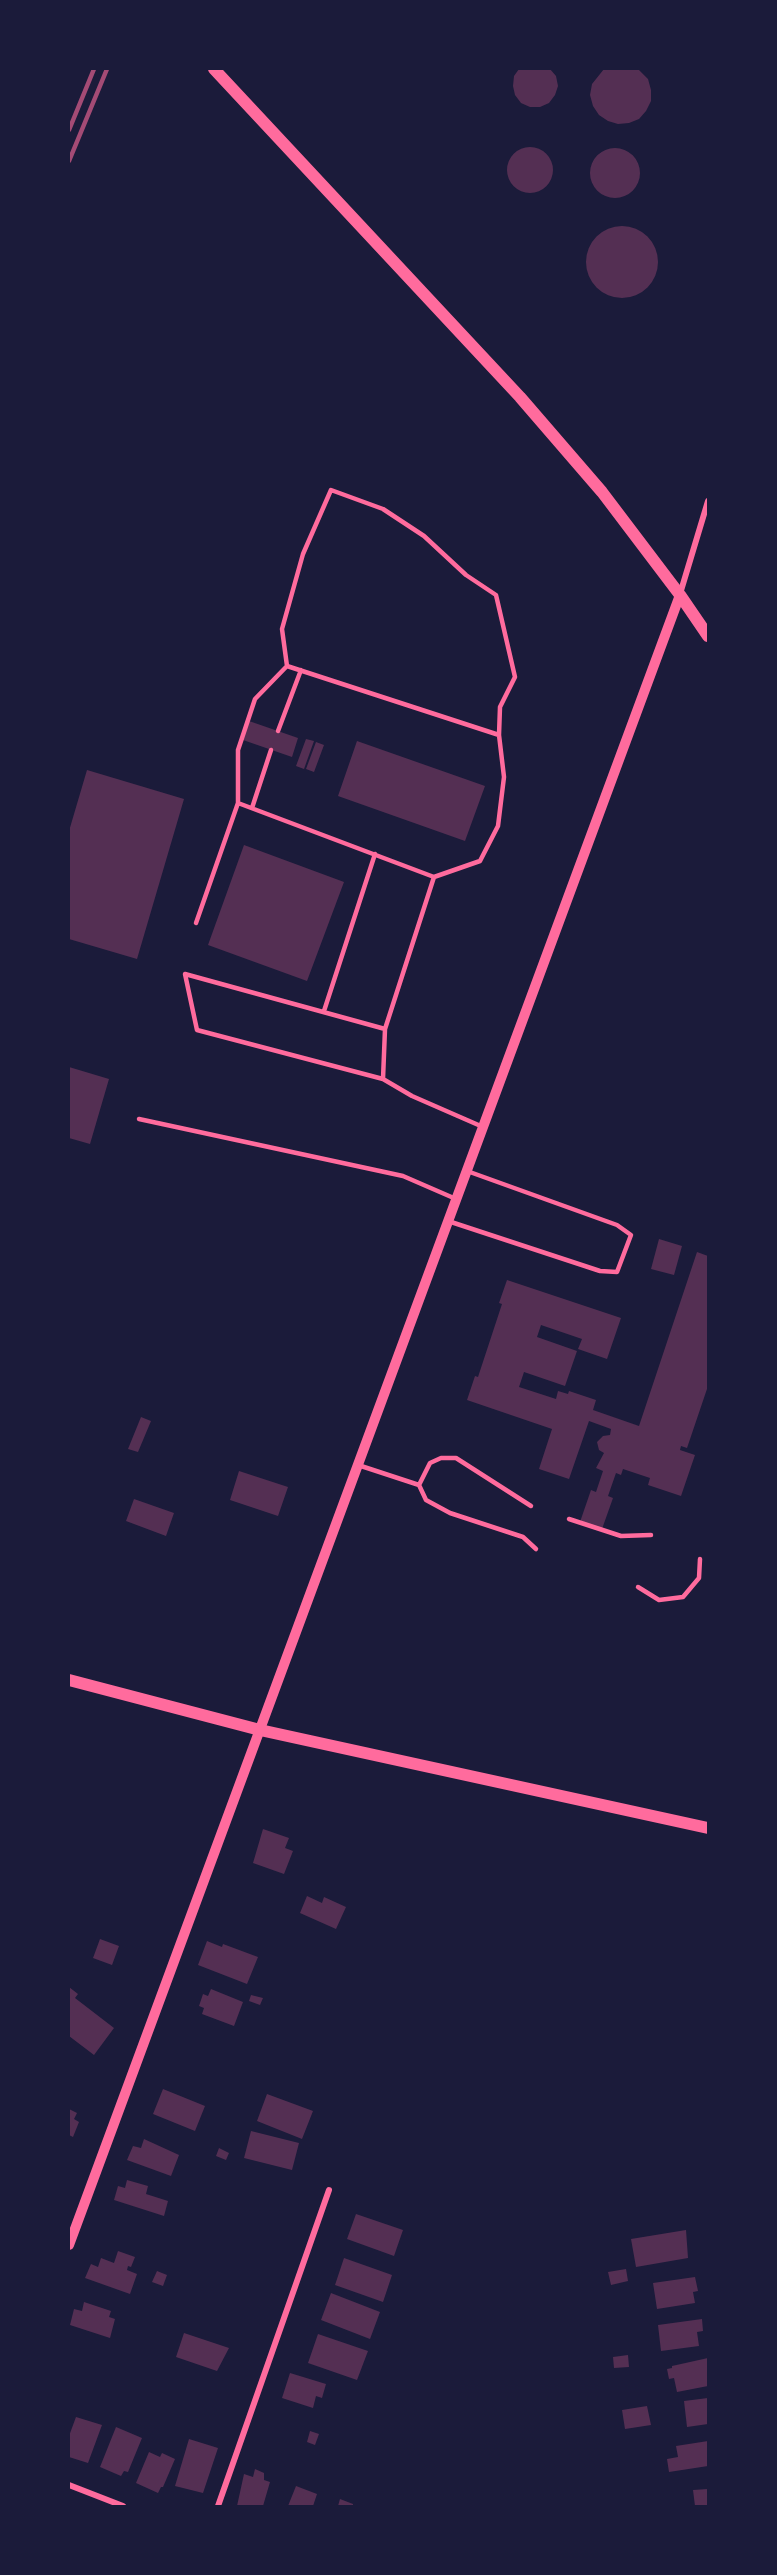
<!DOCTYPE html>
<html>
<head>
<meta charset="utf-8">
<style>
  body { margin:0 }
  #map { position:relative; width:777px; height:2575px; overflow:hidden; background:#1b1b3a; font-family:"Source Sans 3",sans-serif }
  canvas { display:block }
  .frame { position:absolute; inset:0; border:70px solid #1b1b3a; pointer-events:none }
</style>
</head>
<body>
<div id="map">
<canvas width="777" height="2575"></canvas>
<div class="frame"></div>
</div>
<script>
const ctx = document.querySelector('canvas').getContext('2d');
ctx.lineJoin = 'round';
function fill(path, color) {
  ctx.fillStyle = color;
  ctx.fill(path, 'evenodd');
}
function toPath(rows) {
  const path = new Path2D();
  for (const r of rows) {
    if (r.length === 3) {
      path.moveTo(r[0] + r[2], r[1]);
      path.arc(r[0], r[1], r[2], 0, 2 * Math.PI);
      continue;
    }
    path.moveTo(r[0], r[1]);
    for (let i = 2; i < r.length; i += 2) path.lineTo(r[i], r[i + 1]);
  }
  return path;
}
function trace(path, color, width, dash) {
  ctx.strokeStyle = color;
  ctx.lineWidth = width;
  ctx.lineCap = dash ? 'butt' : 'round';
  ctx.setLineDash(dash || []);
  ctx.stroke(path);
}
const building = toPath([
  [519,69,550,69,556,76,558,86,555,95,549,103,540,107,530,107,521,103,515,95,513,86,514,76],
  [604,69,638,69,648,79,651,90,651,101,646,111,639,119,629,123,618,124,608,121,599,115,593,106,590,95,592,84],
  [530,170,23],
  [615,173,25],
  [622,262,36],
  [249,721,298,738,292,757,243,740],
  [306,739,314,741,304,769,296,766],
  [357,741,485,786,465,841,338,796],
  [316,742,324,745,314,772,306,769],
  [87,770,184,799,137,959,69,939,69,831],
  [244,845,344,882,307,981,208,945],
  [69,1067,109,1079,90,1144,69,1138],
  [659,1239,682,1246,674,1275,651,1269],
  [697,1252,708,1256,708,1386,687,1448,681,1446,680,1450,695,1455,681,1496,648,1485,650,1478,623,1469,621,1475,616,1473,608,1496,613,1498,602,1529,580,1522,591,1490,596,1492,603,1471,596,1468,604,1453,599,1450,597,1442,603,1436,610,1435,611,1429,589,1421,569,1479,539,1469,552,1429,467,1400,475,1376,478,1377,502,1304,499,1303,507,1280,621,1318,607,1359,578,1349,582,1339,541,1325,537,1337,577,1351,565,1386,524,1372,519,1387,556,1399,558,1391,568,1394,569,1391,596,1400,593,1410,639,1426],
  [141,1417,151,1421,138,1452,128,1449],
  [239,1471,288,1487,278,1516,230,1500],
  [134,1499,174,1513,166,1536,126,1521],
  [263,1829,289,1838,285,1848,293,1851,284,1874,253,1863],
  [307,1896,322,1903,324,1897,346,1907,336,1929,300,1913],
  [100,1939,119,1946,112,1965,93,1958],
  [207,1941,222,1947,223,1944,258,1957,247,1984,198,1965],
  [69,1987,78,1994,75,1998,114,2028,94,2055,69,2036],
  [211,1989,243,2002,234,2026,202,2014,204,2008,199,2006,203,1994,208,1996],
  [251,1995,263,1998,260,2005,249,2001],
  [163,2089,205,2106,195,2131,153,2114],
  [267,2094,313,2111,302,2139,257,2121],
  [69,2109,77,2113,74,2119,79,2122,73,2137,69,2135],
  [251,2131,299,2143,292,2170,244,2158],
  [144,2139,179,2155,171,2176,127,2160,133,2146,141,2148],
  [219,2148,229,2153,226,2160,216,2156],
  [127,2180,148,2186,146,2194,168,2201,164,2216,114,2200,118,2186,125,2188],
  [356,2214,403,2230,394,2256,347,2239],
  [686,2230,688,2258,636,2267,631,2239],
  [118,2251,135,2257,131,2267,128,2266,127,2270,137,2274,130,2294,85,2278,91,2264,98,2267,101,2258,114,2263],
  [344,2258,392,2275,383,2302,335,2285],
  [626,2269,628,2281,611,2285,608,2272],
  [157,2271,167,2275,163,2286,152,2282],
  [695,2277,698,2291,693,2292,695,2303,657,2309,653,2283],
  [331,2293,380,2312,370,2339,321,2320],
  [84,2302,111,2311,109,2317,115,2319,110,2338,70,2325,74,2309,82,2311],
  [702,2319,703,2331,697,2332,699,2346,661,2351,658,2325],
  [184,2333,229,2348,217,2371,176,2357],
  [318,2334,368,2351,357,2380,308,2363],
  [628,2355,629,2367,614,2368,613,2357],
  [708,2358,708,2386,677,2392,674,2378,669,2379,667,2369,672,2368,672,2366],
  [290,2373,326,2384,322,2398,316,2396,313,2408,282,2398],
  [708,2398,708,2424,687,2427,684,2401],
  [647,2406,651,2425,625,2429,622,2410],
  [76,2417,102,2425,88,2463,69,2457,69,2436],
  [116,2427,142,2438,128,2472,124,2471,121,2476,100,2467],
  [310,2431,319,2434,315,2445,307,2442],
  [189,2439,218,2448,203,2493,175,2486],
  [708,2441,708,2466,669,2472,667,2459,678,2457,676,2446],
  [149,2452,160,2457,162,2453,175,2459,163,2487,161,2487,158,2493,136,2483],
  [255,2469,264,2473,264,2480,270,2482,263,2506,237,2506,244,2474,253,2477],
  [296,2486,317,2494,313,2506,288,2506],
  [708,2489,708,2506,695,2506,693,2490],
  [340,2499,353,2504,353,2506,338,2506]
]);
const service = toPath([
  [287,666,282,629,303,554,331,490,383,509,424,536,466,575,496,595,515,677,500,707,499,735],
  [278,731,301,670],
  [238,803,434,877,385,1029,383,1079,412,1096,483,1127],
  [252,808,271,750],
  [196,923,238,803,238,750,255,699,287,666,499,735,504,777,498,826,480,861,434,877],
  [324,1011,375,854],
  [383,1079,197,1030,185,974,385,1029],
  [139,1119,403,1176,456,1199],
  [448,1221,600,1271,617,1272,631,1235,617,1225,467,1171],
  [358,1465,419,1485],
  [531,1506,456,1458,441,1458,430,1463,419,1485,426,1500,450,1513,523,1537,536,1549],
  [569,1519,621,1536,651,1535],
  [638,1587,659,1600,683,1597,699,1578,700,1559]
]);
const minor = toPath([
  [680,594,708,501],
  [69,2485,123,2506],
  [218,2506,329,2190]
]);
const tertiary = toPath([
  [69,2245,680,595]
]);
const secondary = toPath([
  [214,69,520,397,602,492,680,595,708,636],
  [69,1680,260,1730,708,1828]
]);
const rail = toPath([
  [69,130,94,69],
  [69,161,107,69]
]);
fill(building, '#542f53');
trace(service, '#ff6b9d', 4.5);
trace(minor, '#ff6b9d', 6);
trace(tertiary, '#ff6b9d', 10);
trace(secondary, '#ff6b9d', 12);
trace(rail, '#a44b75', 4.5);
</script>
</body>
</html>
